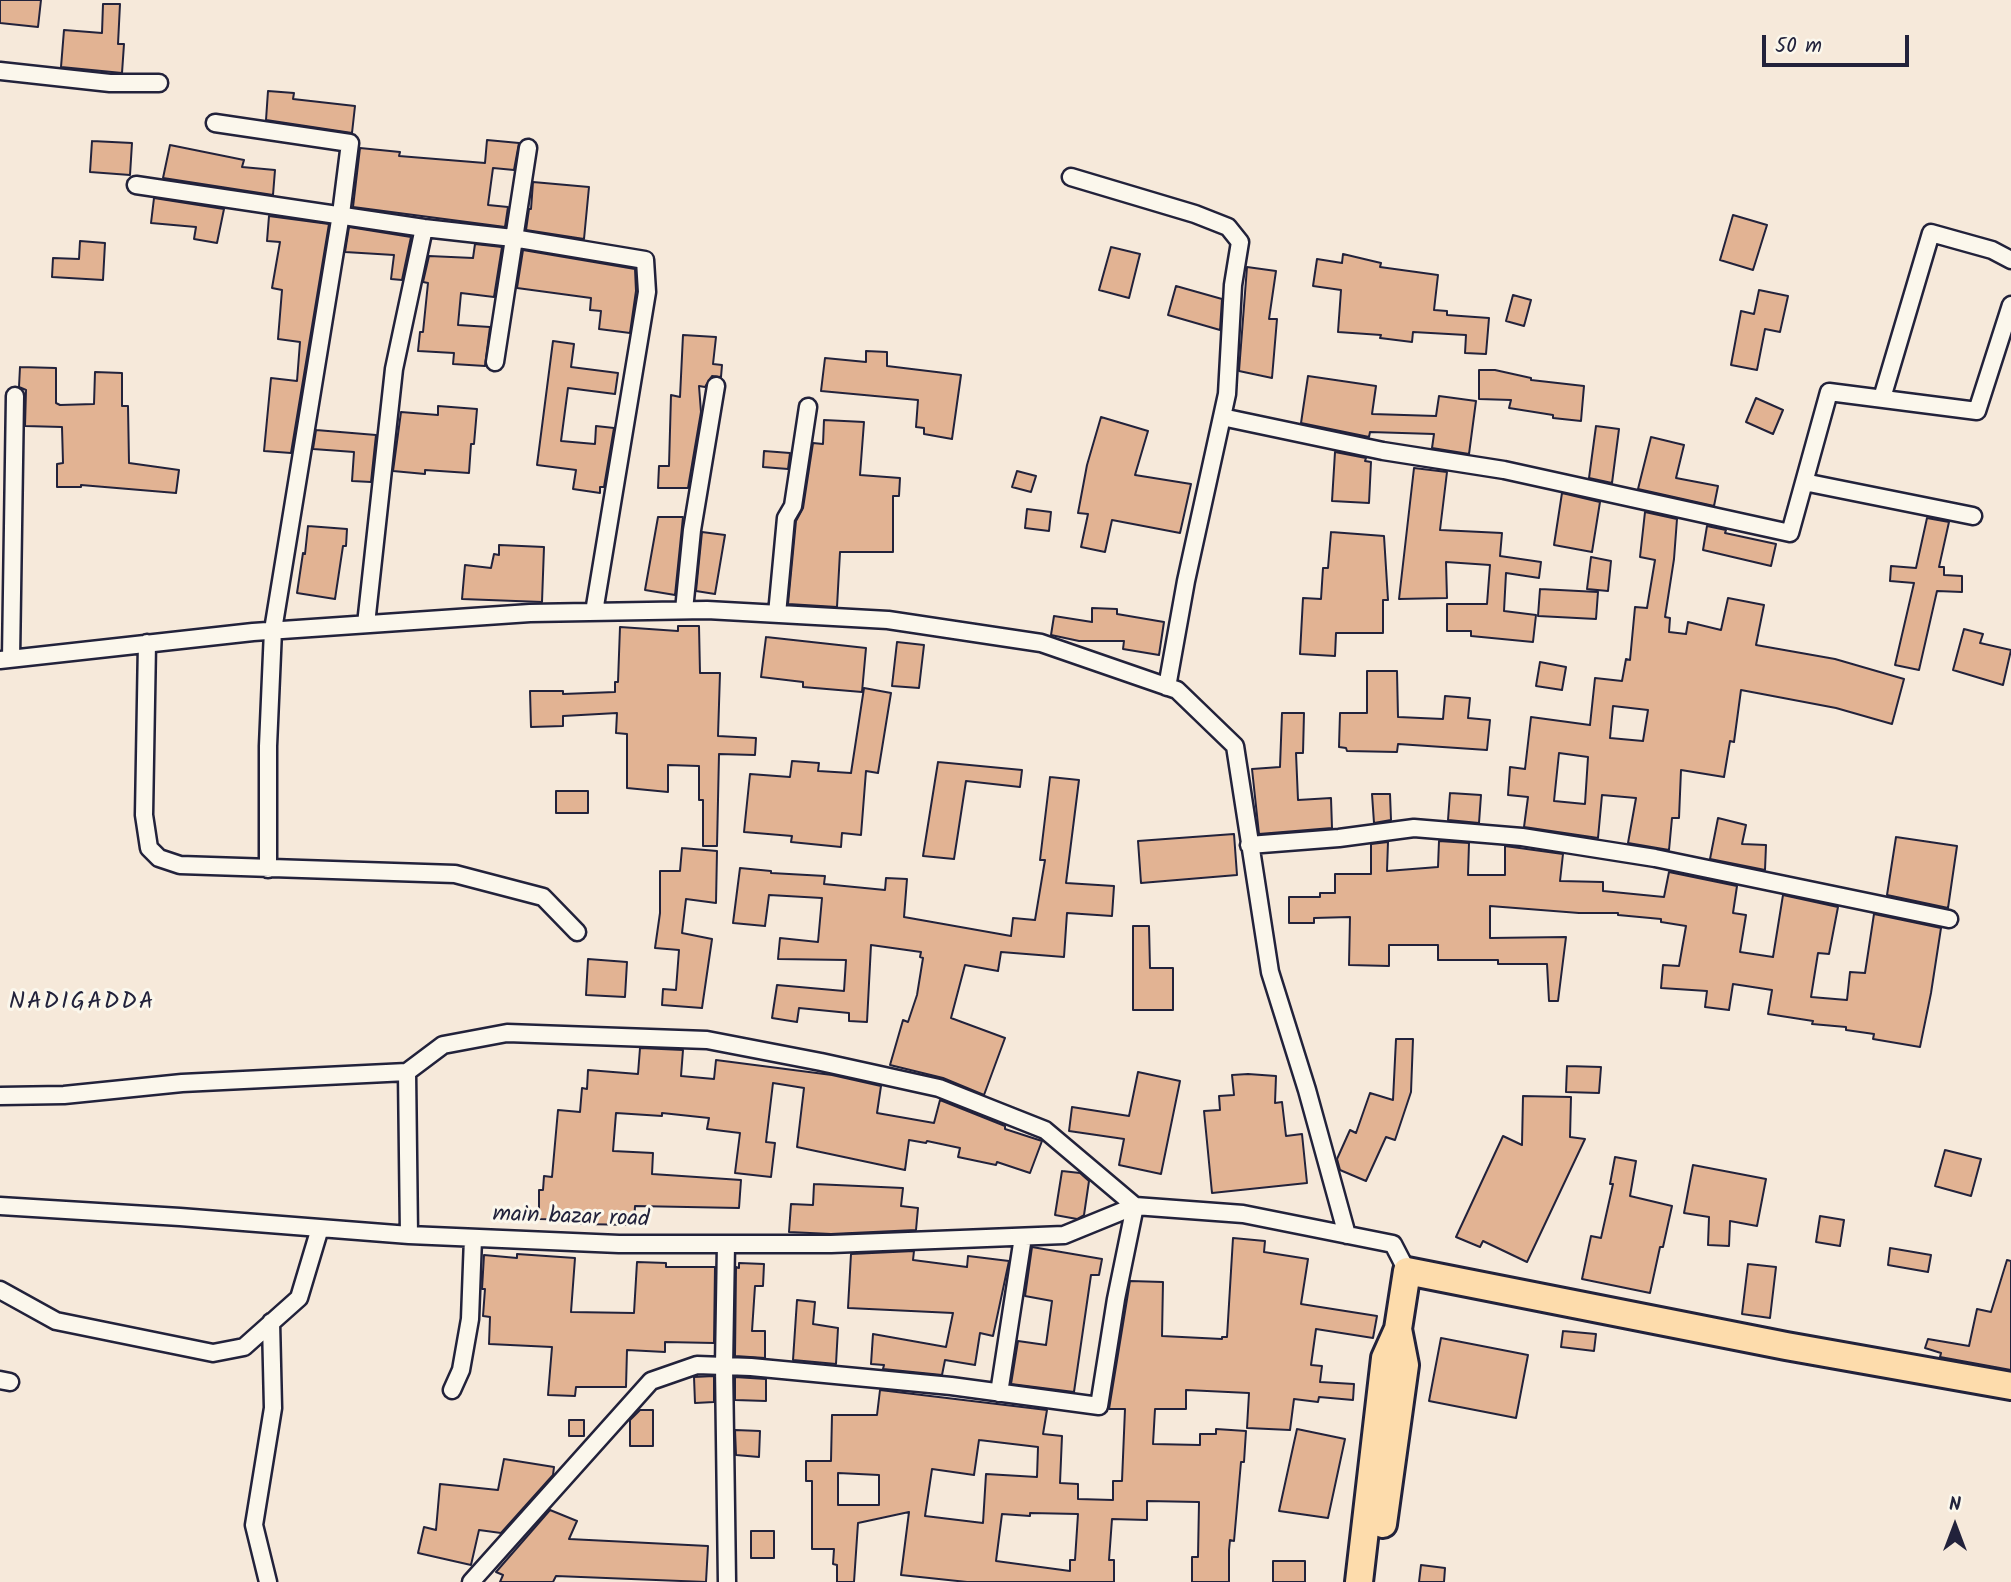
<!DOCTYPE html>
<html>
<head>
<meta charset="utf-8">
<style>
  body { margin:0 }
  #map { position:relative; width:2011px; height:1582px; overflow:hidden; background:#f6e9da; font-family:Kalam,sans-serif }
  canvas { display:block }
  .north { position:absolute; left:1920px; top:1491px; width:70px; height:70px; -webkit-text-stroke:5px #fbf7ec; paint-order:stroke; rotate:0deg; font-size:19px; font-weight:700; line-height:28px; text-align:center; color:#22223b }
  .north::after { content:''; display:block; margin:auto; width:24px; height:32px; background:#22223b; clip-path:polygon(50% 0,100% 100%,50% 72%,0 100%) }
  .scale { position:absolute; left:1762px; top:35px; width:147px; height:32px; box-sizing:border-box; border:4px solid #22223b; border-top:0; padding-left:9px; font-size:21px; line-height:24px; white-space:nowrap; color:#22223b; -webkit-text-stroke:5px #fbf7ec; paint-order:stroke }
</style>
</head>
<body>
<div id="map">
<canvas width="2011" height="1582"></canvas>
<div class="north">N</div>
<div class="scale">50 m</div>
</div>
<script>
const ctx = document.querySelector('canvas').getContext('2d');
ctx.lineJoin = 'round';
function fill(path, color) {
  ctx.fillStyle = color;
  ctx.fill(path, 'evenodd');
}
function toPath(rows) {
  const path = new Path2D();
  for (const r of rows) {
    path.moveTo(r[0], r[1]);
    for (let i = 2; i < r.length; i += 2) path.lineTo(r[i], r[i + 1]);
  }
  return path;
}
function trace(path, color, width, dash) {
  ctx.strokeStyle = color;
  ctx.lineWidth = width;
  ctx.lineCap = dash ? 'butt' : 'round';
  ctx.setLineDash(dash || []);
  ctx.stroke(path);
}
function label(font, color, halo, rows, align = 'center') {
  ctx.font = font + ' Kalam,sans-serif';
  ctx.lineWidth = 6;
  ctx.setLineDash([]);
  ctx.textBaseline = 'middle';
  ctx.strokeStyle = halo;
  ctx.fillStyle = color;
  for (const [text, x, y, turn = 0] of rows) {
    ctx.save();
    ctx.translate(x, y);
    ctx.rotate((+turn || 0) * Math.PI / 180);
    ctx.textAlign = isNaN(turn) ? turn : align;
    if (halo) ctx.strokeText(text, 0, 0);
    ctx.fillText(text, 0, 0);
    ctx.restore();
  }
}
const building = toPath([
  [0,0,41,0,38,27,0,23,0,0],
  [103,4,120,4,118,44,124,44,122,73,61,67,64,30,102,33,103,4],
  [268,91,294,93,293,99,355,106,352,133,266,120,268,91],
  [487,140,519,143,514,170,493,168,488,205,508,207,505,227,353,207,360,148,400,152,399,156,485,163,487,140],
  [92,141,132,143,130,175,90,172,92,141],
  [170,145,244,160,242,167,275,170,273,195,163,178,170,145],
  [533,182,589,187,584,239,526,230,529,209,531,209,533,182],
  [154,198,224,209,217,243,194,239,196,227,151,223,154,198],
  [1733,215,1767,225,1753,270,1720,260,1733,215],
  [269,216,329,224,291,453,264,451,271,378,297,381,300,342,278,339,282,290,272,288,280,242,267,241,269,216],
  [349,227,411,237,402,280,391,279,394,255,345,252,349,227],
  [80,241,105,243,103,280,52,277,53,258,79,259,80,241],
  [475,244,502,247,494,297,461,293,458,325,490,327,485,366,453,364,454,353,418,351,420,332,423,332,428,283,423,282,429,256,473,258,475,244],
  [1111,247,1140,254,1129,298,1099,290,1111,247],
  [523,250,635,269,636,291,630,333,599,329,601,311,590,310,591,298,517,288,523,250],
  [1343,254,1381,263,1380,267,1438,275,1434,310,1447,311,1447,315,1489,318,1486,354,1465,353,1466,335,1413,332,1412,342,1380,338,1381,335,1338,332,1341,290,1313,286,1317,259,1342,263,1343,254],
  [1247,267,1276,271,1269,319,1277,319,1272,378,1239,371,1247,267],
  [1176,286,1222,299,1220,330,1168,315,1176,286],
  [1759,290,1788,296,1780,332,1765,329,1757,370,1731,365,1741,311,1754,314,1759,290],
  [1513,295,1531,300,1524,326,1506,321,1513,295],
  [683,335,716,337,713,364,722,365,721,377,712,376,705,387,699,386,701,412,688,488,658,488,659,466,669,466,671,395,680,397,683,335],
  [553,341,574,344,571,367,618,373,615,394,568,388,561,441,595,444,596,426,614,428,604,487,600,487,600,493,573,489,576,470,537,465,553,341],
  [866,351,887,352,887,366,961,375,952,439,924,434,924,428,916,427,918,400,821,391,825,358,866,362,866,351],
  [20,367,56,368,56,403,60,405,94,404,95,372,122,373,122,406,128,406,129,463,179,470,176,493,81,485,81,487,57,487,57,464,63,463,62,427,25,426,26,390,19,387,20,367],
  [1479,370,1495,370,1531,378,1531,380,1584,386,1581,421,1553,418,1553,415,1509,408,1511,400,1479,399,1479,370],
  [1308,376,1376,386,1372,414,1436,416,1439,396,1476,401,1469,454,1432,448,1434,434,1370,432,1369,437,1301,423,1308,376],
  [1756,398,1783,410,1773,434,1746,422,1756,398],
  [438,406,477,409,474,444,471,444,469,473,425,470,425,474,393,471,401,412,438,415,438,406],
  [1101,417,1148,431,1135,475,1191,484,1180,533,1112,520,1105,552,1081,547,1088,514,1078,513,1087,465,1101,417],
  [824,420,864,422,860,475,900,478,899,496,893,496,893,552,840,552,837,607,788,604,796,521,803,508,813,443,823,444,824,420],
  [1596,426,1619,429,1612,483,1589,478,1596,426],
  [316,430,376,435,371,482,352,481,354,452,313,449,316,430],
  [1651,437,1684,445,1676,478,1718,486,1714,506,1638,489,1651,437],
  [764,451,790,453,788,469,763,467,764,451],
  [1335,452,1366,458,1365,461,1371,462,1369,503,1332,501,1335,452],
  [1414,468,1447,472,1440,530,1502,533,1500,556,1541,562,1539,578,1506,573,1504,611,1536,615,1533,642,1471,636,1471,631,1447,631,1447,604,1487,604,1490,565,1446,562,1447,598,1399,599,1414,468],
  [1017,471,1036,476,1031,492,1012,487,1017,471],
  [1562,493,1600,502,1592,552,1554,545,1562,493],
  [1027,509,1051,512,1049,531,1025,528,1027,509],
  [1645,512,1677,519,1674,559,1665,617,1670,618,1669,632,1686,634,1688,622,1721,630,1728,598,1764,605,1756,645,1835,659,1904,679,1892,724,1836,708,1741,690,1734,742,1730,741,1724,777,1681,770,1679,818,1672,818,1669,850,1628,843,1636,798,1602,795,1598,838,1524,827,1528,797,1508,795,1510,767,1525,769,1531,717,1590,725,1595,678,1622,681,1626,659,1630,660,1635,607,1647,608,1655,560,1640,557,1645,512],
  [1613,706,1648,710,1643,741,1610,738,1613,706],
  [1559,753,1588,757,1585,804,1554,801,1559,753],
  [658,517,683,517,675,595,645,590,658,517],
  [1927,518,1949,522,1939,567,1944,567,1944,575,1962,576,1962,592,1937,591,1919,670,1895,665,1914,583,1890,581,1891,566,1916,568,1927,518],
  [308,526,347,529,346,546,343,546,335,599,297,593,303,553,305,554,308,526],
  [1707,526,1726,530,1725,533,1776,544,1771,566,1703,550,1707,526],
  [702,532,725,535,715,594,696,591,702,532],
  [1331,532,1384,536,1388,600,1383,600,1383,633,1336,633,1335,656,1300,654,1303,598,1321,599,1323,568,1328,568,1331,532],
  [499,545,544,547,542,602,462,599,465,565,491,568,494,554,499,555,499,545],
  [1591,557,1611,561,1608,591,1587,589,1591,557],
  [1540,589,1598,592,1596,619,1538,616,1540,589],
  [1092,608,1117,609,1117,614,1164,622,1159,655,1123,649,1124,641,1079,641,1051,635,1054,616,1092,622,1092,608],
  [678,626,699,626,700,673,720,673,718,736,756,738,755,755,719,754,717,846,703,846,703,800,699,800,699,766,668,765,668,792,627,788,627,734,616,733,617,713,563,716,563,726,531,727,530,691,563,691,563,694,615,692,615,682,618,682,620,627,678,631,678,626],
  [1964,629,1983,634,1980,643,2011,650,2003,685,1953,670,1964,629],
  [766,637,866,648,862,692,803,687,803,682,761,677,766,637],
  [897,642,924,645,919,688,892,686,897,642],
  [1540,662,1566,667,1562,690,1536,686,1540,662],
  [1367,671,1397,671,1398,717,1443,719,1445,696,1470,698,1468,718,1490,720,1487,750,1398,744,1397,752,1347,751,1346,748,1339,747,1340,713,1367,713,1367,671],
  [864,688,891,693,878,773,866,771,861,835,842,833,841,847,791,842,792,836,744,832,750,774,790,777,792,761,819,763,818,771,851,773,864,688],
  [1282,713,1304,713,1303,753,1296,753,1298,800,1331,798,1332,828,1259,834,1252,769,1280,767,1282,713],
  [938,762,1022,770,1020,787,966,781,954,859,923,856,938,762],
  [1050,777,1079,780,1066,883,1114,886,1112,916,1067,913,1064,957,1001,952,998,971,965,965,951,1018,1005,1038,984,1095,943,1078,890,1065,903,1020,908,1022,917,995,923,958,920,957,921,952,871,945,867,1022,849,1021,849,1013,799,1008,797,1022,772,1018,777,985,844,991,846,960,778,959,780,938,818,942,822,898,769,895,765,926,733,923,740,868,771,871,771,873,825,876,824,884,885,890,886,878,907,879,904,917,1011,936,1013,918,1035,920,1045,860,1040,860,1050,777],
  [556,791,588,791,588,813,556,813,556,791],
  [1450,793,1481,795,1479,823,1448,820,1450,793],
  [1372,794,1390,794,1391,820,1374,823,1372,794],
  [1718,818,1746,825,1742,844,1766,845,1765,870,1710,859,1718,818],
  [1234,834,1237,875,1141,883,1138,841,1234,834],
  [1896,837,1957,846,1948,908,1887,895,1896,837],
  [1439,841,1469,843,1468,875,1505,875,1505,846,1563,854,1560,881,1603,882,1603,891,1664,897,1669,872,1737,886,1733,913,1746,915,1740,952,1773,957,1783,895,1838,907,1829,954,1818,953,1811,997,1847,1000,1850,972,1865,973,1874,914,1941,928,1931,993,1920,1047,1873,1039,1874,1034,1846,1030,1846,1027,1812,1024,1813,1021,1768,1014,1772,990,1733,984,1729,1010,1705,1007,1707,991,1661,988,1663,965,1679,966,1686,926,1661,922,1661,919,1618,915,1618,913,1579,913,1490,906,1490,938,1566,937,1558,1001,1549,1001,1547,964,1498,964,1498,960,1438,960,1438,945,1389,945,1389,966,1349,965,1350,917,1314,918,1314,923,1289,923,1289,897,1320,897,1320,893,1335,893,1335,874,1371,874,1371,844,1388,842,1387,871,1438,867,1439,841],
  [682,848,717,851,716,903,686,899,682,933,712,939,702,1008,662,1005,663,989,676,990,679,950,655,948,660,913,660,871,680,871,682,848],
  [1133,926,1149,926,1150,968,1173,968,1173,1010,1133,1010,1133,926],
  [588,959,627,962,625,997,586,995,588,959],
  [1396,1039,1413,1039,1411,1092,1395,1140,1386,1137,1366,1181,1340,1170,1337,1159,1350,1130,1356,1133,1370,1093,1393,1100,1396,1039],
  [640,1048,683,1050,681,1076,714,1079,716,1060,832,1075,881,1086,877,1113,934,1123,940,1100,1005,1126,1005,1129,1042,1141,1030,1173,997,1162,996,1165,958,1157,960,1148,927,1141,926,1143,909,1140,905,1170,797,1147,804,1088,773,1083,766,1142,775,1143,771,1177,735,1173,740,1133,707,1129,709,1118,662,1113,662,1116,616,1113,613,1151,653,1153,652,1174,741,1180,739,1208,635,1206,634,1225,581,1224,581,1220,539,1219,539,1190,543,1190,544,1176,552,1177,558,1110,580,1112,582,1088,587,1089,588,1070,638,1074,640,1048],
  [1567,1066,1601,1067,1599,1093,1566,1092,1567,1066],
  [1138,1072,1180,1081,1161,1174,1119,1165,1124,1139,1069,1131,1072,1107,1129,1116,1138,1072],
  [1248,1074,1276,1076,1275,1103,1282,1102,1286,1136,1302,1134,1307,1183,1212,1193,1204,1111,1220,1110,1219,1096,1234,1095,1232,1075,1248,1074],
  [1523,1096,1571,1097,1570,1137,1585,1139,1527,1262,1483,1241,1480,1247,1456,1237,1503,1136,1522,1145,1523,1096],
  [1945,1150,1981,1159,1971,1196,1935,1186,1945,1150],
  [1615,1157,1636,1161,1630,1196,1672,1206,1663,1247,1660,1247,1650,1293,1582,1279,1591,1236,1601,1238,1613,1184,1610,1184,1615,1157],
  [1693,1165,1766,1179,1757,1226,1730,1221,1729,1246,1708,1245,1709,1217,1684,1213,1693,1165],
  [1062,1171,1080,1173,1089,1181,1084,1215,1077,1219,1055,1215,1062,1171],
  [814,1184,903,1188,901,1206,918,1208,916,1230,831,1234,789,1232,791,1204,813,1205,814,1184],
  [1820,1216,1844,1220,1840,1246,1816,1242,1820,1216],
  [1233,1238,1265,1241,1264,1252,1308,1259,1301,1304,1377,1316,1373,1338,1316,1329,1311,1365,1322,1366,1320,1382,1354,1384,1353,1400,1319,1397,1318,1402,1294,1399,1290,1430,1247,1428,1249,1393,1186,1390,1186,1409,1155,1409,1153,1444,1200,1445,1200,1434,1216,1434,1216,1429,1246,1431,1244,1462,1241,1462,1234,1541,1230,1540,1229,1550,1229,1582,1192,1582,1192,1557,1198,1557,1199,1502,1147,1501,1147,1520,1112,1519,1109,1560,1114,1560,1114,1582,967,1582,901,1575,909,1512,858,1523,854,1582,837,1582,837,1565,833,1564,834,1549,812,1549,812,1481,806,1481,806,1461,831,1461,832,1415,877,1415,880,1390,1047,1410,1043,1434,1062,1436,1060,1483,1078,1484,1078,1499,1113,1500,1113,1481,1122,1481,1125,1409,1109,1409,1130,1281,1163,1282,1162,1336,1222,1339,1222,1337,1227,1337,1233,1238],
  [979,1440,1038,1447,1037,1477,986,1474,983,1523,925,1516,932,1469,974,1475,979,1440],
  [838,1473,879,1475,879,1505,838,1505,838,1473],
  [1030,1513,1078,1514,1075,1560,1070,1560,1070,1571,996,1561,1002,1514,1030,1516,1030,1513],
  [1032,1247,1102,1259,1099,1275,1091,1275,1074,1392,1011,1384,1018,1341,1046,1345,1052,1301,1025,1296,1032,1247],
  [1890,1248,1931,1255,1928,1272,1888,1265,1890,1248],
  [914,1251,913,1260,967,1267,968,1256,1009,1261,993,1336,980,1333,975,1365,945,1360,942,1375,883,1369,884,1365,871,1364,873,1334,946,1347,953,1313,848,1308,851,1254,914,1251],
  [517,1254,575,1258,571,1312,634,1313,637,1262,666,1263,666,1267,715,1267,714,1343,665,1342,665,1352,627,1350,626,1387,576,1387,575,1396,548,1395,552,1347,489,1344,490,1317,483,1316,485,1289,482,1289,484,1255,517,1258,517,1254],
  [2007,1260,2011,1261,2011,1370,1940,1357,1941,1353,1925,1348,1928,1339,1969,1346,1977,1309,1991,1312,2007,1260],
  [739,1263,764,1264,763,1286,755,1286,752,1331,765,1331,765,1358,735,1356,736,1267,739,1268,739,1263],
  [1748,1264,1776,1267,1770,1318,1742,1314,1748,1264],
  [797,1300,815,1302,813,1324,838,1328,836,1364,793,1360,797,1300],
  [1563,1331,1596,1334,1594,1351,1561,1347,1563,1331],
  [1441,1338,1528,1355,1516,1418,1429,1401,1441,1338],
  [714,1376,714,1402,695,1403,694,1377,714,1376],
  [735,1377,766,1379,766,1401,735,1400,735,1377],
  [640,1410,653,1410,653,1446,630,1446,630,1420,640,1410],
  [569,1420,584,1420,584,1436,569,1436,569,1420],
  [1297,1429,1345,1439,1328,1518,1279,1511,1297,1429],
  [735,1430,760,1431,759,1457,736,1455,735,1430],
  [504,1459,554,1467,553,1475,501,1533,479,1530,471,1565,418,1553,424,1527,436,1530,440,1484,498,1490,504,1459],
  [550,1510,577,1521,569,1539,708,1546,706,1582,556,1576,553,1582,500,1582,503,1575,496,1572,550,1510],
  [751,1531,774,1531,774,1558,751,1558,751,1531],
  [1273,1561,1305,1561,1305,1582,1273,1582,1273,1561],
  [1421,1565,1445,1568,1444,1582,1419,1582,1421,1565]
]);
const minor = toPath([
  [0,71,110,83,159,83],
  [215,123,350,143,341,214,273,630,268,746,268,869],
  [1071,177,1195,214,1228,227,1240,242,1233,285,1227,394,1186,581,1167,687],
  [136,185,424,228,513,238,645,260,647,292,594,612],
  [495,362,528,148],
  [1882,398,1931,233,1992,250,2011,260],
  [1222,417,1383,451,1504,470,1790,533,1829,392,1977,411,2011,305],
  [1804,482,1973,516],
  [684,610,692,530,716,386],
  [777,614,786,518,793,506,808,407],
  [366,624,394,369,424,228],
  [147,643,144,815,149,848,159,858,180,865,455,874,543,897,577,932],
  [11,658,15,396],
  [0,660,253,632,530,613,707,610,888,620,1041,643,1177,690,1235,746,1270,972,1307,1090,1347,1235],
  [1249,845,1339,838,1414,828,1522,837,1655,858,1949,919],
  [407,1072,443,1045,507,1033,707,1040,821,1062,939,1088,1045,1130,1135,1206,1243,1214,1393,1244,1407,1271],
  [0,1096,64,1095,182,1083,407,1072,409,1235],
  [0,1206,180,1217,409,1235,619,1244,831,1244,1064,1235,1135,1206],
  [726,1244,724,1366,727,1582],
  [0,1290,56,1321,213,1353,244,1347,299,1298,320,1228],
  [0,1380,10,1382],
  [452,1390,461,1370,470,1319,473,1238],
  [999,1393,1023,1237],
  [268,1582,254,1525,273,1408,271,1322],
  [471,1582,651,1381,697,1365,751,1367,951,1386,1099,1406,1116,1299,1135,1206]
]);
const trunk = toPath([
  [1383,1524,1405,1365,1398,1329],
  [1359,1582,1385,1358,1398,1329,1407,1271,1786,1346,2011,1386]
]);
const streetNames = [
  ["main bazar road",571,1219,2]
];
const neighbourhoodNames = [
  ["NADIGADDA",82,1004]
];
fill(building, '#e2b393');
trace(building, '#22223b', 2);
trace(minor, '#22223b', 21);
trace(trunk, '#22223b', 32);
trace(minor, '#fbf7ec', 16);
trace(trunk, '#fddcac', 26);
label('23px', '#22223b', '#fbf7ec', streetNames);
ctx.letterSpacing = '2px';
label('24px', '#22223b', '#fbf7ec', neighbourhoodNames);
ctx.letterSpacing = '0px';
</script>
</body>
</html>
